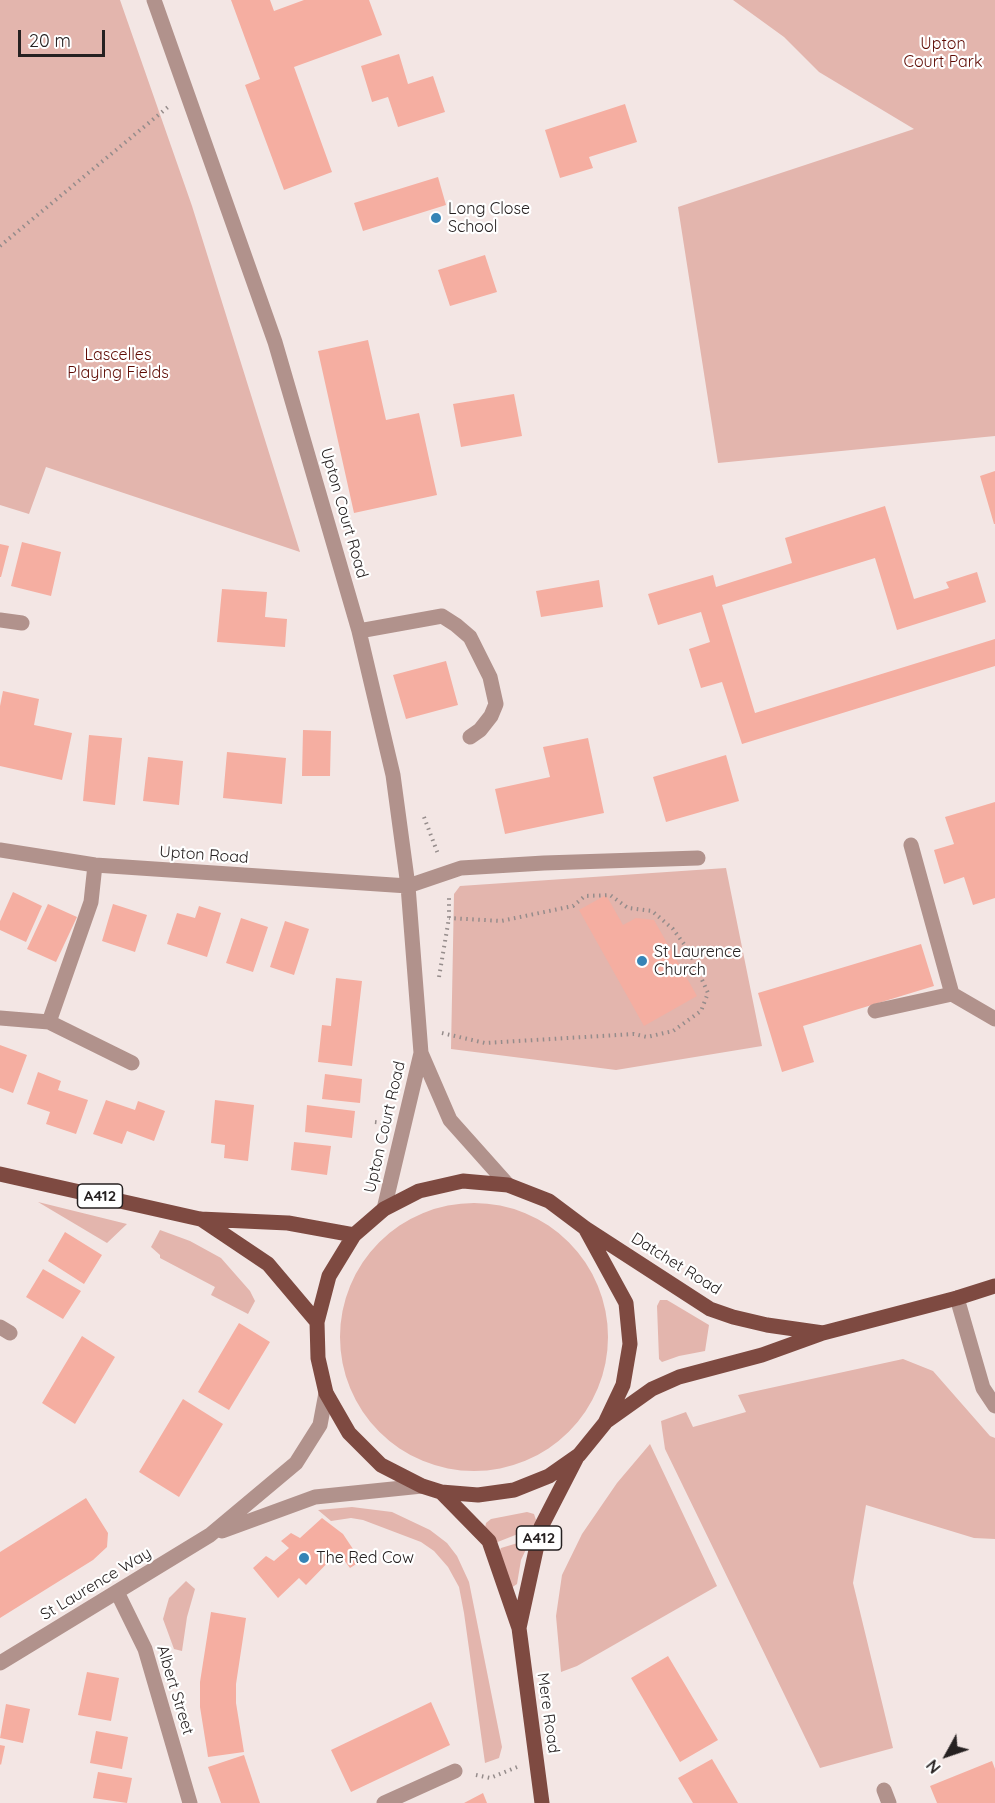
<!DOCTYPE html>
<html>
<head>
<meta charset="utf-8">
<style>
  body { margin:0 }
  #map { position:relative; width:995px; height:1803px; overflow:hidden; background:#f3e6e4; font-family:Quicksand,sans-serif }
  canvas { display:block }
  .north { position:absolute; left:917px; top:1725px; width:60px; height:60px; -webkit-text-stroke:4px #fff; paint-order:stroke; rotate:230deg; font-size:16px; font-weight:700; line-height:24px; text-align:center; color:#262121 }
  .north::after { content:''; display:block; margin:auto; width:21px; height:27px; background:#262121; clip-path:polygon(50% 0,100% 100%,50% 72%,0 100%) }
  .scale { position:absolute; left:18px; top:30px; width:87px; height:27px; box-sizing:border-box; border:3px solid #262121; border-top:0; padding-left:8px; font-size:18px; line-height:21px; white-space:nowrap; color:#262121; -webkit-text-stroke:4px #fff; paint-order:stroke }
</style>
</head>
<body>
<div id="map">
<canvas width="995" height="1803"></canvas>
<div class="north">N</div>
<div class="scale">20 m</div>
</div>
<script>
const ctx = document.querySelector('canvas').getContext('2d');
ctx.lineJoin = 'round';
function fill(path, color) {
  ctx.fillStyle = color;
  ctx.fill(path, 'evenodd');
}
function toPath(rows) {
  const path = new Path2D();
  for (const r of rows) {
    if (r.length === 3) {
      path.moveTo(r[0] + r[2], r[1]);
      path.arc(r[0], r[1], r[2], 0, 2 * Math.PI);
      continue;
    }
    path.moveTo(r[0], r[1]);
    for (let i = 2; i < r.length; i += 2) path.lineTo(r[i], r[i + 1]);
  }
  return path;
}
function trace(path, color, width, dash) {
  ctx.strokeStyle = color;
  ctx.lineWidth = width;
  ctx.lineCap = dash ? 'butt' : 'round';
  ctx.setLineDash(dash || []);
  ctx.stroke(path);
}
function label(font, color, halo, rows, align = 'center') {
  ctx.font = font + ' Quicksand,sans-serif';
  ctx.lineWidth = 4.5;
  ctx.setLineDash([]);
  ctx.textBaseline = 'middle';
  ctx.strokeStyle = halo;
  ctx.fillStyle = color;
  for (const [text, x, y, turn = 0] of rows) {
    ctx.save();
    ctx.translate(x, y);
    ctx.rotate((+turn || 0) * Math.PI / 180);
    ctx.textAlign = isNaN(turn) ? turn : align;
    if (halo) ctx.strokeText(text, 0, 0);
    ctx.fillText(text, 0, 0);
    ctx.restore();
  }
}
const green = toPath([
  [0,0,120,0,192,206,300,552,46,467,29,514,0,505],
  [733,0,995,0,995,436,718,463,678,207,914,129,819,72,784,37],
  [726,868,762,1046,616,1070,451,1049,454,894,460,886],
  [38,1202,127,1224,107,1243],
  [474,1337,134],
  [160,1230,190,1241,221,1258,250,1291,255,1301,248,1314,211,1295,215,1287,160,1258,160,1255,151,1247],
  [660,1300,667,1300,709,1325,705,1351,679,1356,662,1362,659,1359,657,1306],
  [903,1359,933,1371,990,1436,995,1438,995,1539,974,1538,866,1505,853,1583,893,1748,820,1768,665,1449,661,1421,686,1412,693,1427,746,1412,738,1395],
  [650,1444,717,1586,577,1666,561,1672,556,1616,562,1575,582,1534,617,1483],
  [352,1507,392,1512,430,1530,447,1543,457,1556,469,1582,502,1747,499,1758,485,1763,464,1613,459,1587,448,1567,434,1551,421,1542,363,1520,351,1518,331,1521,318,1510],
  [527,1512,534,1514,536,1520,529,1536,518,1534,495,1543,485,1528,486,1523,491,1519],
  [521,1542,528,1545,521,1560,517,1584,511,1588,499,1552,501,1548],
  [186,1581,195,1589,187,1617,182,1651,174,1649,163,1619,169,1598]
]);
const building = toPath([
  [231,0,270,0,274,11,304,0,369,0,382,35,294,67,332,172,284,190,245,85,260,79],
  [399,54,408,84,433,76,445,112,398,127,388,97,372,102,361,66],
  [625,104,637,142,589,157,593,168,560,178,545,130],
  [438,177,446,205,363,231,354,203],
  [485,255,497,292,450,306,438,270],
  [368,340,386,420,419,413,437,495,354,513,318,351],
  [514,394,522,436,461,447,453,404],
  [995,471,995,524,994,524,980,476],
  [885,506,914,599,949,588,946,582,977,572,986,602,897,630,875,558,722,605,755,713,995,639,995,666,742,744,722,682,701,688,689,649,710,642,701,612,658,625,648,594,713,575,716,587,792,563,785,538],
  [22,542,61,552,51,596,11,586],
  [0,544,9,546,1,577,0,577],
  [599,580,603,607,541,617,536,591],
  [222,589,267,592,265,617,287,619,285,647,217,642],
  [446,661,458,705,406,719,393,675],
  [3,691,39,699,34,725,72,733,62,780,0,766,0,706],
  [303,730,331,731,330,776,302,776],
  [89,735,122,738,115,805,83,801],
  [588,738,604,813,505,834,495,789,550,777,543,747],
  [227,752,286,758,282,804,223,798],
  [726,755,739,801,666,822,653,777],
  [148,757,183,761,179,805,143,801],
  [995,802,995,898,973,905,964,877,944,884,934,850,954,844,945,817],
  [13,892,42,906,26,942,0,930,0,921],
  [606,895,623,925,636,918,654,920,697,996,644,1026,579,910],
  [48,904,77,917,56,962,27,949],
  [113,904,147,915,135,952,102,941],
  [199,906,221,913,207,957,167,944,177,913,195,918],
  [241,918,268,927,253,972,226,963],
  [285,921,309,929,294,975,270,967],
  [921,944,934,986,803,1026,814,1062,782,1072,758,993],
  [336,978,362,981,352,1066,318,1062,322,1025,331,1026],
  [0,1045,27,1055,13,1093,0,1088],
  [38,1072,61,1081,58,1090,88,1100,76,1134,46,1124,50,1112,27,1104],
  [325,1074,362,1079,360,1103,322,1099],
  [106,1100,135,1110,138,1101,165,1111,154,1141,127,1131,122,1144,93,1134],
  [215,1100,254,1105,248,1161,224,1158,225,1145,211,1143],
  [307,1105,355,1111,352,1138,305,1132],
  [294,1142,331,1146,327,1175,291,1170],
  [65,1232,102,1255,84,1284,48,1261],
  [43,1269,81,1291,63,1319,26,1297],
  [239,1323,270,1342,229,1410,198,1392],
  [82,1336,115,1357,75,1424,42,1403],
  [183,1399,223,1424,179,1497,139,1472],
  [86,1498,108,1533,107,1547,93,1560,0,1618,0,1552],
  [322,1518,343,1534,361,1561,350,1568,338,1552,306,1585,299,1578,278,1598,253,1568,266,1556,274,1561,289,1548,281,1541,291,1533,300,1538],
  [211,1612,246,1618,236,1684,236,1703,244,1752,208,1757,200,1707,200,1682],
  [668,1656,718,1740,680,1762,631,1678],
  [87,1672,119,1678,111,1721,78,1715],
  [431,1702,450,1745,351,1792,331,1750],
  [6,1704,30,1709,23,1743,0,1738],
  [96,1731,128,1737,122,1769,90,1763],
  [0,1745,5,1746,1,1765,0,1764],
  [244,1755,260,1803,221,1803,208,1767],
  [712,1759,738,1803,693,1803,678,1778],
  [992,1761,995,1769,995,1803,937,1803,930,1786],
  [98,1772,132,1778,127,1803,93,1798],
  [483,1793,487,1803,464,1803]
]);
const path = toPath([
  [0,246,168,107],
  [424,817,438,854],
  [439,977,449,918,449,895],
  [442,1033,485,1043,634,1034,647,1037,673,1031,701,1011,708,993,689,951,673,929,652,911,628,908,610,895,585,896,573,906,501,921,449,918],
  [375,1122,384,1123],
  [476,1775,490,1778,517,1767]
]);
const minor = toPath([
  [154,0,275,342,359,631,393,775,408,886,421,1053,384,1209],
  [0,620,22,623],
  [359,631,442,616,456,625,470,637,490,677,496,704,491,716,480,730,470,737],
  [911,845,952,994],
  [0,850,95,865,408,886,461,868,544,863,698,858],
  [875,1011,952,994,995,1019],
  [0,1018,49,1022,132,1063],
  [49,1022,91,902,95,865],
  [421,1053,450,1120,508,1185],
  [957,1298,983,1388,995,1406],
  [0,1327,10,1333],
  [222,1531,315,1497,422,1486],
  [117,1592,145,1649,190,1803],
  [0,1663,210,1535,296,1463,320,1425,326,1393],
  [884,1790,889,1803],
  [384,1803,455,1771]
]);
const major = toPath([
  [0,1174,200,1219,288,1223,354,1235],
  [201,1219,268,1264,317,1322],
  [585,1228,626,1303,630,1344,623,1385,605,1423,579,1455,549,1476,514,1490,478,1495,441,1492,422,1486,381,1465,349,1433,326,1393,318,1358,317,1322,329,1276,354,1235,384,1209,419,1191,463,1181,508,1185,549,1201,585,1228,710,1309,733,1317,767,1325,823,1333],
  [607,1421,652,1389,679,1377,762,1355,823,1333,957,1298,995,1286],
  [441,1492,489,1541,519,1628,542,1803],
  [519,1628,541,1527,577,1457]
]);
const markers = [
  [436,218,6,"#3684b6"],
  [642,961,6,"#3684b6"],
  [304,1558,6,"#3684b6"]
];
const shields = [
  [100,1196,45],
  [539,1538,45]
];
const shieldNames = [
  ["A412",100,1196],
  ["A412",539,1538]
];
const parkNames = [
  ["Upton",943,44],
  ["Court Park",943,62],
  ["Lascelles",118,355],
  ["Playing Fields",118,373]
];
const poiNames = [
  ["Long Close",448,209],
  ["School",448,227],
  ["St Laurence",654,952],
  ["Church",654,970],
  ["The Red Cow",316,1558]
];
const streetNames = [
  ["Upton Court Road",344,513,74],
  ["Upton Road",204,855,4],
  ["Upton Court Road",385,1127,-77],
  ["Datchet Road",676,1264,32],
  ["St Laurence Way",96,1584,-31],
  ["Albert Street",175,1690,73],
  ["Mere Road",548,1713,82]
];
fill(green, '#e3b5ad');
fill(building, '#f5aea1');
trace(path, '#958c8b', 4, [1.5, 4.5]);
trace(minor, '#b1928c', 15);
trace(major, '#7e4a41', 15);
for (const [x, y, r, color] of markers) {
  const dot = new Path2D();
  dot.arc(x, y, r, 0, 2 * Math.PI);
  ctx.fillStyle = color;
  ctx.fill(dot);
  trace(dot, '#fff', 2);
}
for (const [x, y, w] of shields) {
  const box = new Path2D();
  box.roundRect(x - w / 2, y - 12, w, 24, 4.5);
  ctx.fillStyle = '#fff';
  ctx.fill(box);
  trace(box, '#262121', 1.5);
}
label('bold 15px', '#262121', null, shieldNames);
label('16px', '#5e0b04', '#fff', parkNames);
label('16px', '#262121', '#fff', poiNames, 'left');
label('16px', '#262121', '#fff', streetNames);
</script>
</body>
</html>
